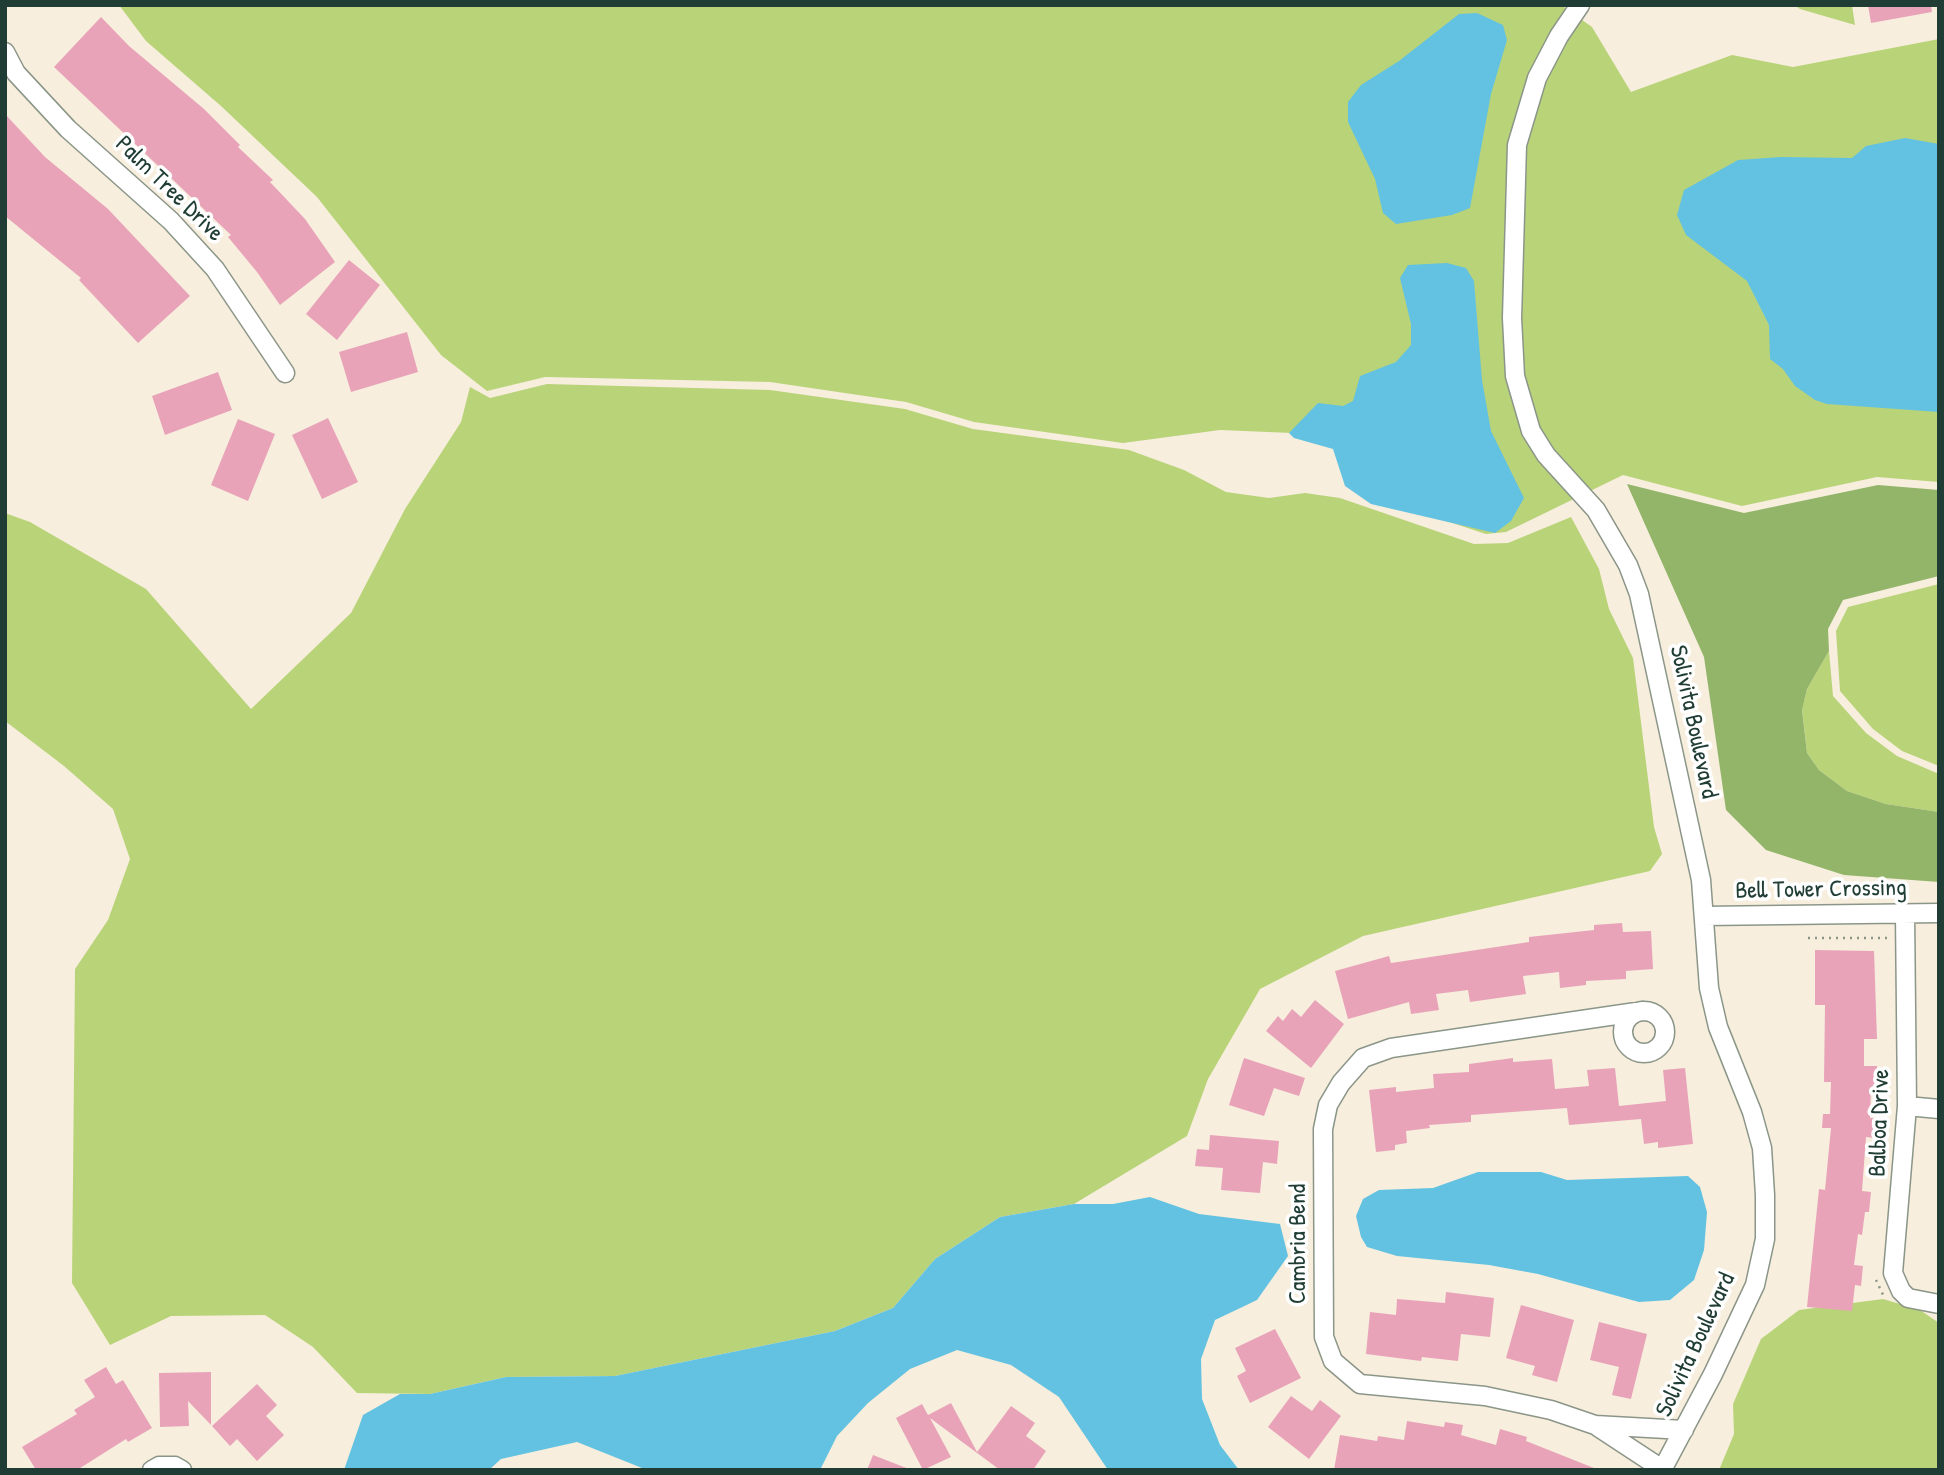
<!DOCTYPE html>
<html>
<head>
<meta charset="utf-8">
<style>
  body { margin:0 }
  #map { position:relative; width:1944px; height:1475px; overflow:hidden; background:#f7eedd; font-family:"Patrick Hand",sans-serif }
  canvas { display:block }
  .frame { position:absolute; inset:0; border:7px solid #1f3d34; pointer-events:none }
</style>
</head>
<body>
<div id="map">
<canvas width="1944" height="1475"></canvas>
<div class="frame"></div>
</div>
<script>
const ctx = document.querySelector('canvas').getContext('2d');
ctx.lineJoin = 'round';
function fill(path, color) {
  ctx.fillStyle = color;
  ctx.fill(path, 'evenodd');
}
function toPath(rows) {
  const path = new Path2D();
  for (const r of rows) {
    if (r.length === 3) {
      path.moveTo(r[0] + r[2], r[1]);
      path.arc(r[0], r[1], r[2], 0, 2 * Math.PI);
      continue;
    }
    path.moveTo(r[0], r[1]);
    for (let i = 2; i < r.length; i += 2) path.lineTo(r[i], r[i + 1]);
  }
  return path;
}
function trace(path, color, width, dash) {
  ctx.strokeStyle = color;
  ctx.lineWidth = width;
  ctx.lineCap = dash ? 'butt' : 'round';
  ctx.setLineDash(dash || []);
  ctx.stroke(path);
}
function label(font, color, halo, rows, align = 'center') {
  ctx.font = font + ' "Patrick Hand",sans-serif';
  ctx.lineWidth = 7;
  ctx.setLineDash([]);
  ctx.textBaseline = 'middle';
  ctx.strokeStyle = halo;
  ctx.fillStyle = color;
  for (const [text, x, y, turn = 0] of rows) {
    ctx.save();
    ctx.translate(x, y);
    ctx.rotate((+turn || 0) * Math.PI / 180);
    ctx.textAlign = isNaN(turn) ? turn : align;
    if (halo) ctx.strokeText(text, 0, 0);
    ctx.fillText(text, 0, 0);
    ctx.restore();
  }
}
const green = toPath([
  [119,5,1561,5,1592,27,1631,92,1732,55,1793,67,1939,39,1939,482,1877,477,1742,506,1623,475,1506,532,1486,534,1385,501,1340,435,1220,430,1123,443,974,422,906,402,770,382,545,377,487,391,441,355,317,197,221,106,146,41],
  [1794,5,1852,5,1855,25,1800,9],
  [547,384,770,390,905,409,973,429,1129,450,1184,470,1226,492,1269,498,1305,493,1340,498,1474,544,1508,543,1571,517,1599,569,1609,609,1633,658,1654,827,1662,854,1650,871,1363,936,1260,989,1208,1079,1187,1136,1074,1204,1000,1217,935,1259,893,1308,835,1331,615,1376,506,1377,430,1394,357,1393,313,1347,265,1315,171,1316,110,1345,72,1283,75,969,108,920,130,859,113,809,64,766,5,721,5,513,30,522,146,589,251,709,351,613,405,509,461,422,470,387,490,398],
  [1939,584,1939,766,1902,751,1873,729,1840,691,1836,631,1848,607],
  [1829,651,1833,696,1866,733,1897,756,1939,774,1939,812,1886,804,1847,791,1819,770,1807,753,1802,709,1807,689],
  [1883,1299,1920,1310,1939,1323,1939,1470,1719,1470,1734,1434,1733,1404,1761,1339,1799,1310]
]);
const forest = toPath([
  [1627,484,1744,513,1878,485,1939,490,1939,576,1843,600,1828,629,1829,651,1807,689,1802,710,1807,753,1819,770,1847,791,1886,804,1939,812,1939,882,1844,875,1766,850,1726,810,1704,657]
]);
const water = toPath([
  [1477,13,1503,25,1507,40,1491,94,1470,208,1452,215,1396,224,1383,213,1375,179,1348,122,1348,102,1361,85,1399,61,1459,14],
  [1905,138,1939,144,1939,412,1827,404,1815,400,1795,386,1783,369,1770,359,1769,325,1747,281,1686,235,1677,215,1684,190,1738,160,1781,157,1852,158,1866,146],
  [1447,263,1466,268,1474,281,1482,380,1491,431,1524,498,1511,521,1495,533,1371,504,1345,486,1333,449,1294,438,1289,433,1318,403,1343,406,1353,401,1360,376,1396,362,1411,345,1411,324,1400,278,1408,265],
  [1478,1172,1541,1172,1567,1180,1688,1176,1700,1187,1707,1212,1704,1250,1694,1280,1670,1300,1639,1302,1538,1274,1489,1265,1397,1256,1367,1247,1361,1237,1356,1216,1363,1199,1379,1190,1433,1188],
  [1150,1197,1199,1214,1280,1224,1288,1256,1257,1300,1215,1320,1201,1359,1202,1399,1220,1445,1239,1470,1108,1470,1059,1397,1011,1365,957,1350,910,1369,868,1403,837,1436,820,1470,647,1470,577,1442,501,1459,489,1470,344,1470,363,1415,400,1394,430,1394,506,1377,615,1376,835,1331,893,1308,935,1259,1000,1217,1074,1204,1113,1204]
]);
const building = toPath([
  [1868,5,1931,5,1932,12,1871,23],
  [101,17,129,46,204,109,240,145,238,147,273,180,270,182,305,219,335,262,280,305,257,272,228,237,231,235,54,67],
  [5,114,45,157,108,209,190,296,138,343,79,280,81,278,5,216],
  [349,260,380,285,337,340,306,314],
  [407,332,418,372,351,392,339,352],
  [218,372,232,410,165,435,152,396],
  [328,418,358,482,322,499,292,435],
  [238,419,275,434,248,501,211,485],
  [1622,923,1623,932,1651,931,1653,969,1626,971,1626,979,1586,981,1586,985,1560,988,1559,972,1523,976,1526,994,1470,1002,1468,990,1436,994,1439,1010,1411,1014,1409,1002,1348,1019,1335,971,1389,956,1391,963,1529,942,1529,937,1594,930,1594,925],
  [1815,950,1874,951,1877,1039,1864,1039,1864,1066,1877,1066,1877,1087,1871,1087,1870,1118,1875,1118,1874,1138,1866,1137,1862,1191,1871,1192,1869,1212,1865,1212,1862,1235,1858,1234,1854,1265,1863,1266,1861,1286,1855,1285,1852,1311,1807,1307,1819,1189,1825,1190,1831,1128,1822,1128,1823,1114,1830,1114,1831,1082,1824,1082,1825,1005,1815,1005],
  [1315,1000,1344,1024,1311,1068,1266,1031,1278,1016,1283,1021,1292,1009,1301,1017],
  [1244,1058,1305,1078,1299,1096,1274,1088,1264,1116,1229,1105],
  [1513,1058,1513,1062,1552,1059,1555,1089,1589,1086,1587,1070,1615,1068,1619,1106,1666,1101,1663,1070,1685,1068,1693,1144,1658,1148,1658,1142,1644,1144,1641,1119,1569,1125,1567,1108,1471,1115,1471,1122,1429,1125,1430,1128,1406,1131,1407,1143,1395,1145,1395,1150,1376,1152,1369,1090,1396,1087,1396,1092,1434,1088,1433,1074,1469,1072,1469,1064],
  [1210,1135,1279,1141,1277,1164,1263,1162,1260,1193,1221,1190,1223,1168,1195,1166,1197,1149,1209,1150],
  [1446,1292,1494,1298,1490,1337,1461,1334,1458,1361,1422,1357,1421,1361,1366,1354,1370,1312,1396,1315,1397,1299,1445,1303],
  [1521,1305,1574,1320,1557,1382,1532,1375,1535,1366,1506,1358],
  [1599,1322,1647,1334,1631,1399,1612,1395,1619,1367,1590,1360],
  [1275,1329,1301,1378,1250,1403,1237,1376,1246,1371,1235,1348],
  [106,1367,116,1384,123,1380,152,1428,128,1442,126,1439,77,1470,36,1470,22,1447,77,1414,74,1410,95,1397,84,1380],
  [211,1372,211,1425,188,1401,189,1426,160,1427,159,1373],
  [257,1384,277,1405,266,1416,284,1435,257,1461,237,1439,230,1446,212,1426],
  [1291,1396,1312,1411,1320,1400,1341,1416,1309,1459,1268,1427],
  [951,1403,977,1452,1011,1406,1035,1423,1026,1436,1046,1451,1033,1470,1000,1470,930,1418,951,1457,923,1470,896,1418,922,1404,928,1415],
  [1407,1421,1444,1427,1445,1422,1463,1425,1461,1435,1496,1445,1500,1429,1527,1437,1526,1441,1599,1470,1334,1470,1340,1435,1377,1441,1378,1436,1404,1440],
  [873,1455,909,1469,909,1470,867,1470]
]);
const path = toPath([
  [1808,938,1888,938],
  [1876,1280,1885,1299]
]);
const street = toPath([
  [1580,5,1559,36,1537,78,1517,145,1512,318,1515,376,1531,431,1546,455,1596,510,1628,565,1639,594,1701,880,1709,988,1718,1027,1752,1112,1762,1148,1765,1195,1765,1239,1755,1285,1713,1374,1662,1470],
  [5,52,16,73,68,129,171,221,215,269,285,373],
  [1905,913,1907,1106,1893,1273,1901,1291,1908,1298,1939,1304],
  [1704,916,1939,913],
  [1644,1032,21],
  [1643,1011,1391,1048,1363,1058,1341,1083,1328,1105,1323,1129,1324,1337,1333,1361,1360,1384,1485,1396,1551,1410,1595,1425,1684,1430],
  [1907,1106,1939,1109],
  [1598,1427,1662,1469],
  [152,1470,159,1466,175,1466,182,1470]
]);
const streetNames = [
  ["Palm Tree Drive",169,189,44],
  ["Solivita Boulevard",1693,722,78],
  ["Bell Tower Crossing",1821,890,-1],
  ["Balboa Drive",1880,1123,-88],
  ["Cambria Bend",1299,1244,-90],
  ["Solivita Boulevard",1696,1345,-65]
];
fill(green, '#b9d379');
fill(forest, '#92b569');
fill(water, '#63c2e1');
fill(building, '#e8a3b9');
trace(street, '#8b9688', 21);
trace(path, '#8b9688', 2.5, [2, 5]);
trace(street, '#fff', 18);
label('24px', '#1f3d34', '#fff', streetNames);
</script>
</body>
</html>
